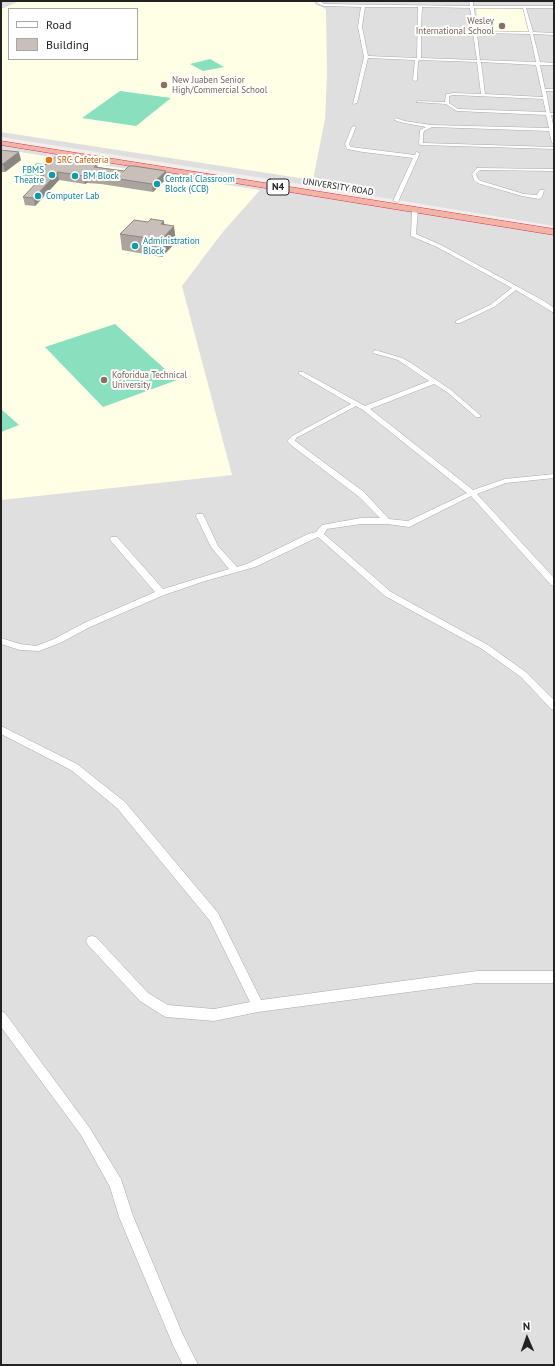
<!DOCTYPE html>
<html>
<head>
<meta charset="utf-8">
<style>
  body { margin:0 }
  #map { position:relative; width:555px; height:1366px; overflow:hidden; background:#f2efe9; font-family:"PT Sans",sans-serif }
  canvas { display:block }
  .frame { position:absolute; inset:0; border:2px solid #222; pointer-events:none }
  .legend { position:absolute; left:8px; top:8px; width:130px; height:52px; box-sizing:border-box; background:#fff; border:1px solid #a7a7a7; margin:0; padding:5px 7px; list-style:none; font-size:12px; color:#222 }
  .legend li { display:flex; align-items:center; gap:8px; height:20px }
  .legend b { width:20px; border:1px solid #a7a7a7 }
  .north { position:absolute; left:507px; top:1318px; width:40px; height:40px; -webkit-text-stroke:3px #fff; paint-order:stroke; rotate:358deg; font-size:11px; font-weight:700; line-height:16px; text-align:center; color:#222 }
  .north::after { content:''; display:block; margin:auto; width:14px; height:18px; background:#222; clip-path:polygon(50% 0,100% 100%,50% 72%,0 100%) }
</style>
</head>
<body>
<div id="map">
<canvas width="555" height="1366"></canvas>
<div class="frame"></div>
<ul class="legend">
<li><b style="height:5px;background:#fff"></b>Road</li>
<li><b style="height:11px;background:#c7bfb8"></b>Building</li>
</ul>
<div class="north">N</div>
</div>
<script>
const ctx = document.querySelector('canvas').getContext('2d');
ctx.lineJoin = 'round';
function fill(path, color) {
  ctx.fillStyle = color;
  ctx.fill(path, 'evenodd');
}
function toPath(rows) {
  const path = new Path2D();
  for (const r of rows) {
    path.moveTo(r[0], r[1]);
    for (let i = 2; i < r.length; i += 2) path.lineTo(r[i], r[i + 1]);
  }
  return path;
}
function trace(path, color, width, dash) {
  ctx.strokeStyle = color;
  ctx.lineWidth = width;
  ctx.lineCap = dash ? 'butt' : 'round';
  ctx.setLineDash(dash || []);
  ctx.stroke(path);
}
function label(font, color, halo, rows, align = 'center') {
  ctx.font = font + ' "PT Sans",sans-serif';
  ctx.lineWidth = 4;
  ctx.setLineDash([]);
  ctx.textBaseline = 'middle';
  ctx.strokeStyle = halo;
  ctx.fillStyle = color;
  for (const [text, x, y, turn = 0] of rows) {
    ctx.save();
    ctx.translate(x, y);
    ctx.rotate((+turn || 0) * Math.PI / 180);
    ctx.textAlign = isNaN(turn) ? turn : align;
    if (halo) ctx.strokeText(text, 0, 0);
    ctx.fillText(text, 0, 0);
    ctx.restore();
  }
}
const residential = toPath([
  [1,1,554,1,554,226,288,182,1,137],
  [9,9,137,9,137,59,9,59],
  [1,144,554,234,554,1365,1,1365]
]);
const education = toPath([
  [20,1,314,1,315,4,326,9,327,74,325,119,313,180,1,132,1,9],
  [9,9,137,9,137,59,9,59],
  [476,8,523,9,529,33,479,31],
  [1,149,260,190,222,233,182,286,232,475,1,500]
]);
const pitch = toPath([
  [210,59,224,67,203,71,190,64],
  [120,91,171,98,136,126,82,118],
  [37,163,52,165,36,178,21,175],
  [115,324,177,380,103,407,45,347],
  [1,409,19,425,1,432]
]);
const minor = toPath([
  [316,1,320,1,324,4,470,6,469,1,473,1,473,6,554,6,554,8,526,8,533,32,554,33,554,35,533,34,540,62,554,63,554,65,540,65,545,89,554,89,554,91,546,91,550,113,554,113,554,115,551,115,554,129,554,144,552,143,549,131,432,127,424,131,423,135,423,143,554,147,554,149,421,145,419,144,420,130,426,127,404,123,394,120,396,118,405,121,431,125,549,128,546,115,457,111,446,104,416,102,418,101,445,102,446,94,454,93,481,94,477,62,420,60,418,61,417,80,415,81,413,80,415,60,368,58,357,103,353,104,364,57,358,27,361,7,324,6,318,4,316,1],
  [365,7,418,7,417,58,368,56,362,27,365,7],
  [422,7,470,8,473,30,421,29,422,7],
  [474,8,523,8,529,32,477,31,474,8],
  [421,31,473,33,477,60,421,58,421,31],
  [477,33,530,34,536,62,480,60,477,33],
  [481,62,536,65,543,97,485,94,481,62],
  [454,95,543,99,546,112,458,109,449,103,449,96,454,95],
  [354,126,356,127,349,144,351,147,415,155,416,152,420,153,398,202,393,201,413,158,363,152,347,149,345,144,352,127,354,126],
  [477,168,554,169,554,171,480,170,476,174,478,179,481,181,524,194,537,195,540,190,544,190,542,197,539,199,522,196,477,183,474,180,472,174,477,168],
  [415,207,418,209,416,234,441,245,544,301,554,308,554,313,516,290,494,307,460,323,456,323,456,321,490,305,512,288,437,247,411,236,412,209,415,207],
  [375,350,402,358,411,363,451,390,480,415,480,417,476,417,447,392,434,384,370,409,473,490,505,479,554,474,554,478,506,483,477,494,554,578,554,586,551,585,471,496,409,527,387,524,361,524,327,529,324,534,391,592,488,645,527,673,554,700,554,710,551,709,521,677,482,649,385,596,318,537,255,567,205,581,164,595,90,627,60,643,39,651,20,650,1,644,1,638,20,644,36,646,54,639,84,623,155,592,111,541,110,539,111,537,117,537,163,589,229,569,211,547,196,516,197,514,203,514,218,546,237,567,249,563,308,534,316,532,322,525,361,518,380,518,358,496,291,445,287,441,292,436,351,404,299,374,299,372,303,372,365,406,429,381,398,360,373,353,372,352,375,350],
  [356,406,363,410,467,493,408,521,389,519,364,492,295,441,296,438,356,406],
  [1,726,77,764,125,802,218,913,261,1000,477,971,554,971,554,983,477,983,258,1012,214,1021,166,1017,162,1015,140,1001,88,945,86,941,88,937,92,936,96,937,148,993,168,1005,214,1009,250,1002,210,921,117,808,71,770,1,734,1,726],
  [1,1011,5,1013,89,1127,121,1179,133,1216,183,1335,198,1365,183,1365,173,1345,119,1217,110,1187,81,1135,1,1027,1,1011]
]);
const trunk = toPath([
  [1,141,554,229,554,235,1,145,1,141]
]);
const wall = toPath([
  [1,150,21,160,5,172,1,172],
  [72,158,72,160,97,164,98,167,167,178,153,192,101,184,87,183,85,184,59,180,35,206,25,205,23,197,41,178,39,171,41,169,41,168],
  [164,224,176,242,162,257,122,250,120,234]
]);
const shadedWall = toPath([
  [19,152,21,160,5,172,3,164],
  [166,171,167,178,153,192,152,184],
  [58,172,59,180,35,206,34,198],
  [85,175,87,183,85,184,84,176],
  [164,221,165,236,174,226,176,242,162,257,161,240,161,224]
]);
const building = toPath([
  [1,150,19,152,3,164,1,164,1,150],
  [57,156,72,158,70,160,97,164,94,167,124,171,129,166,134,166,166,171,152,184,100,176,85,175,84,176,58,172,34,198,23,197,44,175,40,174,43,171,39,171,43,168,41,168,57,156],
  [151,219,164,221,161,224,174,226,161,240,120,234,134,220,148,222,151,219]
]);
const markers = [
  [502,26,4,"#8d6e63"],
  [164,85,4,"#8d6e63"],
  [49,160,4,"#e8710a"],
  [52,175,4,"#0f9aa8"],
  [75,176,4,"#0f9aa8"],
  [157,184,4,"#0f9aa8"],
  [38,196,4,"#0f9aa8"],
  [135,246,4,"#0f9aa8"],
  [104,380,4,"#8d6e63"]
];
const farEducationnames = [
  ["Wesley",494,21,"right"],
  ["International School",494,31,"right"],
  ["New Juaben Senior",172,80],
  ["High/Commercial School",172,90],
  ["Koforidua Technical",112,375],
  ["University",112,385]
];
const farFoodnames = [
  ["SRC Cafeteria",57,160]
];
const farCulturenames = [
  ["FBMS",44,170,"right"],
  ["Theatre",44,180,"right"],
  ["BM Block",83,176],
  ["Central Classroom",165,179],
  ["Block (CCB)",165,189],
  ["Computer Lab",46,196],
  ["Administration",143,241],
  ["Block",143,251]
];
const farStreetnames = [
  ["UNIVERSITY ROAD",338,187,9]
];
const shields = [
  [278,187,22]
];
const shieldNames = [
  ["N4",278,187]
];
fill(residential, '#e0dfdf');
fill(education, '#ffffe5');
fill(pitch, '#88e0be');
trace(minor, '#a9a9a9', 1);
trace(trunk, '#dc2a67', 1);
fill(minor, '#fff');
fill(trunk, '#f2b4a3');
fill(wall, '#aba49e');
fill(shadedWall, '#8b8681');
fill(building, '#c7bfb8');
trace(building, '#8b8681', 1);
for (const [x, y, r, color] of markers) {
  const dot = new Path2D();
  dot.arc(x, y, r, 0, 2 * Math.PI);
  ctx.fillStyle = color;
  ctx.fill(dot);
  trace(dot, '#fff', 1.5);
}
label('9px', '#785e54', '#fff', farEducationnames, 'left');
label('9px', '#c56008', '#fff', farFoodnames, 'left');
label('9px', '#0d838f', '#fff', farCulturenames, 'left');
label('9px', '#222', '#fff', farStreetnames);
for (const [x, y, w] of shields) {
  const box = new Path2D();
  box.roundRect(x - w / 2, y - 8, w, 16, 3);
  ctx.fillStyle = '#fff';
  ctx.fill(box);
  trace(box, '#222', 1);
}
label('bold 10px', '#222', null, shieldNames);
</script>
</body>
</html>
